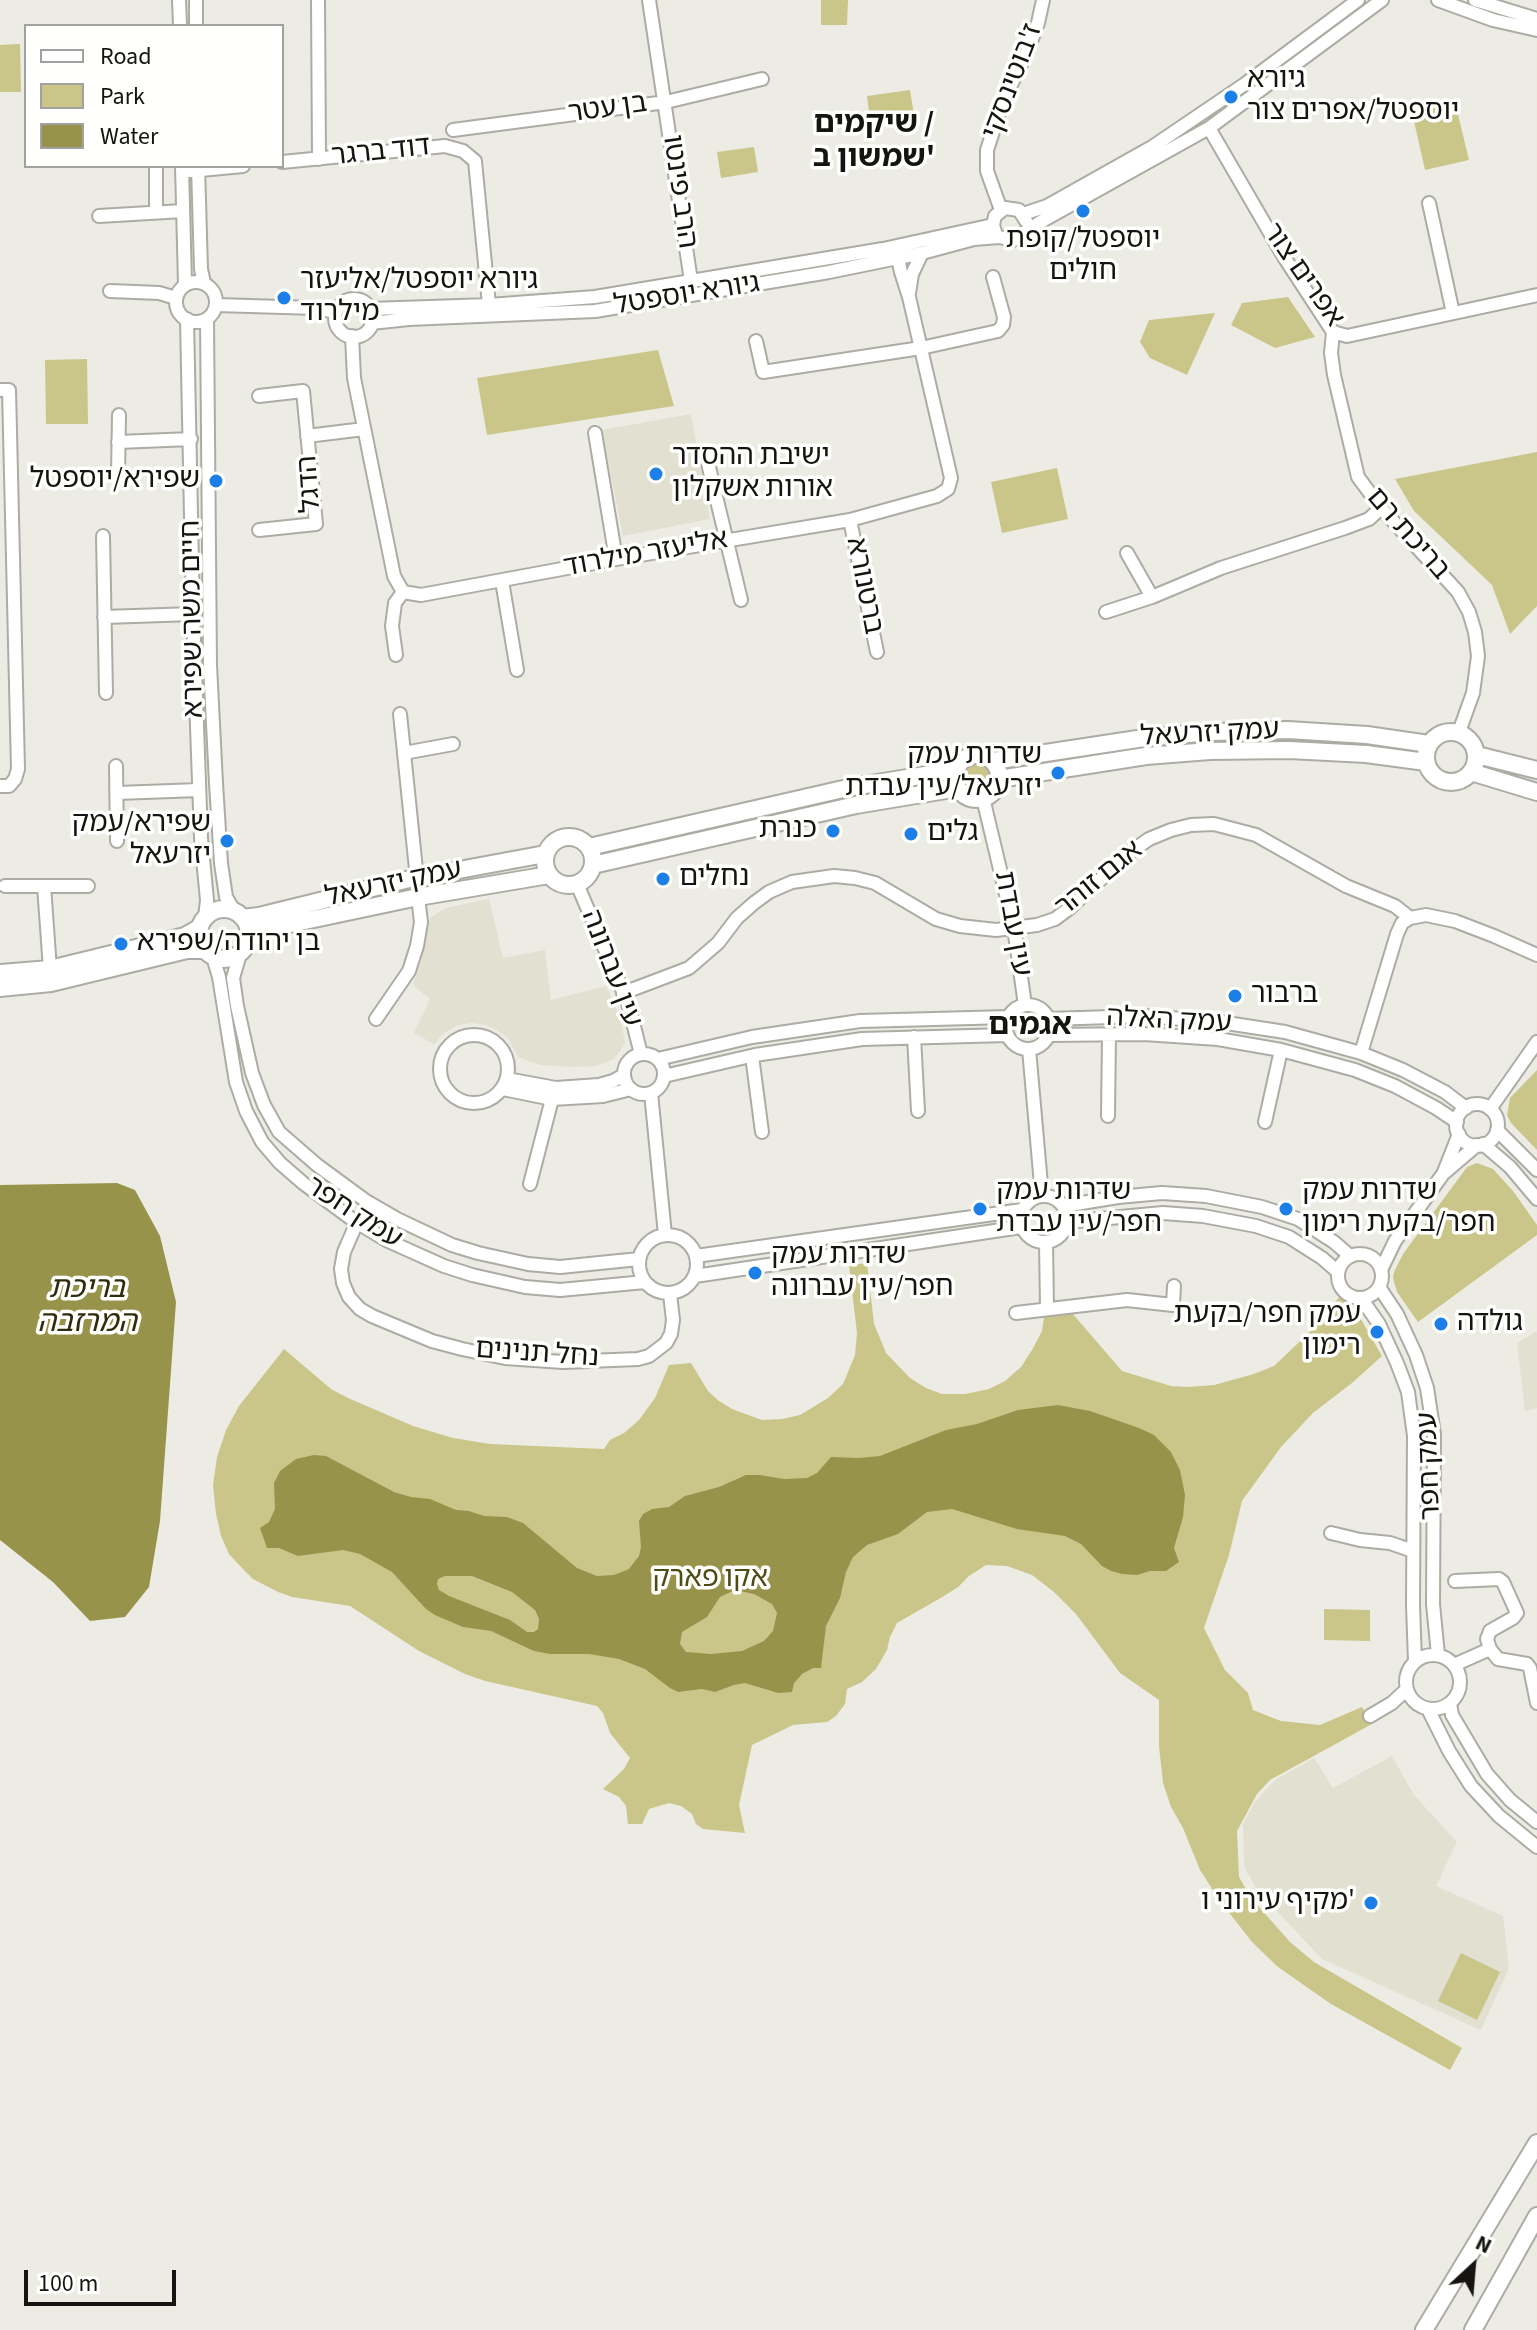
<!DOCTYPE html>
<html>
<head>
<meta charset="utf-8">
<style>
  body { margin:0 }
  #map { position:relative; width:1537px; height:2330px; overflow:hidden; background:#ecece4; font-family:"Source Sans 3",sans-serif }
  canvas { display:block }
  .legend { position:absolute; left:24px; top:24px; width:260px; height:144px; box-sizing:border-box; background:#fffffe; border:2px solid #a1a1a0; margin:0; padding:10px 14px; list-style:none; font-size:24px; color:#151412 }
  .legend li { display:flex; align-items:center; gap:16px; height:40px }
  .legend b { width:40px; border:2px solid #a1a1a0 }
  .north { position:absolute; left:1433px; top:2226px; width:80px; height:80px; -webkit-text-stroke:6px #fffffe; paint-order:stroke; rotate:26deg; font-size:22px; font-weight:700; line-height:32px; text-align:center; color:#151412 }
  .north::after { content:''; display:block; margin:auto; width:28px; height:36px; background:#151412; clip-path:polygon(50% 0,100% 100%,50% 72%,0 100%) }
  .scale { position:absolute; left:24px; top:2270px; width:152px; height:36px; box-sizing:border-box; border:4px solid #151412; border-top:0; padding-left:10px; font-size:24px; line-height:28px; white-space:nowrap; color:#151412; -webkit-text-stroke:6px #fffffe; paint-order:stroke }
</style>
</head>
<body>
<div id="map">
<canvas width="1537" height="2330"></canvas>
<ul class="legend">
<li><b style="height:10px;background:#fff"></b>Road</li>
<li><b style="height:22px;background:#cac68a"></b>Park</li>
<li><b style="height:22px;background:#98934b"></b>Water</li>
</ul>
<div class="north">N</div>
<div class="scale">100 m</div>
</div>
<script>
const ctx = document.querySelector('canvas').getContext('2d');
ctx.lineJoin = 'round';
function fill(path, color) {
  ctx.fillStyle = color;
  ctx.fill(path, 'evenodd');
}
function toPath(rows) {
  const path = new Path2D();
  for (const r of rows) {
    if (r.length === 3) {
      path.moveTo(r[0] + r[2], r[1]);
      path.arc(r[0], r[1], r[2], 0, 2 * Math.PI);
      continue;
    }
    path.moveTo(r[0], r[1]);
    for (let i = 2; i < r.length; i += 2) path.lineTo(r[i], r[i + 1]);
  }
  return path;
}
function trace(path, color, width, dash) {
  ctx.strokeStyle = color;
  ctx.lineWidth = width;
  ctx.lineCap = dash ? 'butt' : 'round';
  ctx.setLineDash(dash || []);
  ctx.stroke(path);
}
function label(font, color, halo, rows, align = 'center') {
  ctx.font = font + ' "Source Sans 3","Noto Sans Hebrew",sans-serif';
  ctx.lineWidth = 7;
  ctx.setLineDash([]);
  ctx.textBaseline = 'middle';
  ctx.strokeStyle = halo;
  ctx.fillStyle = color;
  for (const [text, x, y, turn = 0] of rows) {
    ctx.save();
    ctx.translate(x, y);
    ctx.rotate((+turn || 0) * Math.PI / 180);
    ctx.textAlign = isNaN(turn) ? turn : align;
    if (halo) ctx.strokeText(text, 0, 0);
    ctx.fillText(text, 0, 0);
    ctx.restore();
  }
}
const built = toPath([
  [691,414,710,519,623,536,602,430],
  [489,899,503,958,545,950,551,1000,606,986,621,1019,625,1044,614,1059,596,1066,572,1067,540,1065,518,1057,508,1038,497,1030,486,1025,472,1023,458,1025,444,1033,434,1044,414,1033,430,999,413,985,421,963,428,923,431,917,446,908],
  [1537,1331,1537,1408,1525,1411,1517,1343],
  [1392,1756,1414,1795,1457,1842,1436,1886,1503,1916,1509,1968,1481,2030,1322,1959,1257,1890,1244,1866,1243,1824,1255,1802,1275,1780,1314,1758,1333,1788]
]);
const green = toPath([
  [821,0,848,0,847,25,821,25],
  [20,44,21,92,0,92,0,45],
  [910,90,914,115,870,121,867,96],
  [1454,98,1469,160,1425,170,1411,108],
  [754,147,758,172,721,178,717,152],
  [1288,297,1315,337,1275,348,1231,325,1242,303],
  [1215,313,1187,375,1150,358,1140,342,1149,320],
  [658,350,674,406,487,435,477,378],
  [87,359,88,424,46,424,45,360],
  [1537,452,1537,606,1510,634,1492,585,1414,511,1395,479],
  [1057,468,1068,519,1002,533,991,482],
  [976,776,14],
  [1537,1070,1537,1150,1511,1123,1507,1115,1510,1098],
  [1477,1163,1493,1169,1513,1191,1537,1225,1537,1235,1418,1322,1397,1292,1393,1278,1394,1272,1403,1254,1467,1167],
  [867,1263,874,1324,886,1353,910,1378,926,1388,942,1394,965,1394,989,1389,1005,1381,1021,1367,1032,1350,1042,1331,1044,1317,1072,1313,1122,1371,1171,1386,1187,1387,1214,1385,1254,1374,1274,1366,1316,1326,1339,1297,1354,1307,1382,1356,1352,1383,1313,1413,1281,1447,1242,1501,1229,1555,1204,1628,1225,1670,1248,1693,1253,1710,1281,1721,1320,1725,1362,1707,1372,1724,1270,1780,1257,1794,1237,1831,1239,1877,1252,1899,1290,1942,1314,1962,1462,2048,1450,2070,1331,2004,1278,1967,1252,1942,1220,1901,1200,1870,1183,1828,1171,1807,1163,1783,1159,1746,1159,1700,1120,1673,1076,1614,1054,1592,1032,1575,1007,1566,986,1565,969,1576,958,1587,944,1596,897,1623,890,1637,887,1650,876,1669,862,1682,847,1689,845,1704,836,1716,827,1722,793,1725,752,1745,739,1805,745,1833,703,1829,696,1824,692,1814,681,1806,669,1803,649,1809,642,1824,628,1824,626,1806,619,1797,603,1789,624,1769,630,1758,610,1733,603,1713,597,1706,485,1681,465,1674,419,1651,350,1606,292,1597,278,1592,253,1579,240,1566,229,1554,221,1536,216,1514,213,1485,217,1457,226,1430,239,1406,284,1349,331,1389,348,1398,413,1426,453,1438,490,1444,604,1449,610,1440,624,1433,639,1420,655,1398,669,1365,691,1363,708,1391,719,1401,732,1409,762,1420,782,1419,800,1415,828,1398,843,1384,855,1355,857,1333,849,1265],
  [1324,1609,1370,1610,1370,1641,1324,1640],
  [1461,1953,1500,1972,1477,2020,1438,2001]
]);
const water = toPath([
  [117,1183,135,1190,160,1236,176,1302,160,1521,149,1587,125,1617,90,1621,53,1582,0,1540,0,1185],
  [1058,1405,1090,1411,1139,1428,1154,1435,1171,1452,1180,1470,1185,1495,1183,1517,1174,1548,1179,1562,1166,1571,1150,1571,1137,1575,1122,1574,1111,1571,1102,1566,1081,1544,1065,1536,1017,1529,952,1509,927,1512,898,1534,867,1545,853,1557,846,1572,840,1598,826,1626,821,1668,813,1668,802,1674,794,1683,792,1692,778,1693,745,1683,734,1685,715,1692,702,1689,678,1692,670,1688,645,1669,619,1659,589,1654,550,1654,534,1651,491,1631,463,1627,435,1615,426,1609,392,1572,360,1554,343,1550,298,1556,279,1548,267,1548,260,1528,269,1522,275,1509,274,1483,280,1471,296,1459,314,1455,326,1456,394,1492,411,1497,430,1499,456,1510,469,1511,484,1516,507,1517,523,1523,577,1568,597,1576,614,1575,629,1569,639,1556,641,1547,639,1521,643,1514,652,1509,669,1507,685,1496,719,1487,746,1475,760,1475,784,1479,807,1478,817,1473,831,1457,859,1458,880,1456,946,1430,977,1424,1018,1410],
  [445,1576,472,1576,512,1592,535,1610,539,1619,538,1629,534,1632,527,1632,510,1620,449,1596,439,1590,437,1584,438,1579],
  [735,1590,754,1594,772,1604,777,1613,773,1631,764,1641,742,1651,711,1654,686,1652,680,1644,682,1632,707,1617,720,1597]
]);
const minor = toPath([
  [179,0,180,26],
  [196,0,196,26],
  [318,0,319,159],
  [649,0,691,281],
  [1438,0,1493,20,1537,30],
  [1475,0,1537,19],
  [1209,128,1284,257,1333,332,1347,336,1537,295],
  [453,130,666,102,762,79],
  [282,162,445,146,463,151,475,161,489,305],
  [182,166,185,285],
  [198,166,201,269,204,283],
  [190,171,243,166],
  [1429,203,1453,313],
  [1001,210,987,171,987,150,1003,101,1027,52,1038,23,1043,0],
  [156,212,156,166],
  [1023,214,1047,206,1152,147,1245,84,1358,0],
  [99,216,183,211],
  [995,232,993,225,995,216,1005,208,1019,210,1026,221],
  [196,302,20],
  [110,291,159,293,176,298],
  [909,293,912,274,922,253],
  [354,318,19],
  [216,305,316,308,336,312],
  [370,309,489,305,595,297,883,249,993,225],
  [187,319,193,614,201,838,207,900,205,918],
  [207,319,210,665,216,783,221,863,226,897,234,911],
  [371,323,409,319,595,311,829,272,922,253,974,239,999,237,1013,240,1042,221,1209,128,1382,0],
  [1333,332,1331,353,1334,375,1358,477,1381,508,1458,592,1469,612,1475,632,1478,656,1473,693,1459,732],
  [352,336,354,378,394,576,403,592,421,595,616,559,850,520,937,496,948,489,951,478,909,297,901,272,898,258,901,245],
  [756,341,763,372,921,348,998,331,1003,325,1004,317,993,277],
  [0,390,9,390,18,769,15,779,9,786,0,786],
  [259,396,303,391,316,524,259,530],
  [595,433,616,559],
  [307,436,364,429],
  [118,442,191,439],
  [706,455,741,600],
  [118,474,119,415],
  [850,520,877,652],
  [103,536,106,693],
  [1127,553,1152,597],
  [502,581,517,670],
  [1106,612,1152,597,1221,568,1345,528,1369,519,1381,508],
  [104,617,193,614],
  [396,655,392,626,395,603,403,592],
  [400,714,417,879],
  [404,753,453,744],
  [116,766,117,841],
  [117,793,199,790],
  [983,798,1014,928,1025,1005],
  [577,884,628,1003,641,1054],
  [5,886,88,886],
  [44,886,50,969],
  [240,954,233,978,237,1006,252,1073,264,1105,279,1132,317,1165,366,1201,397,1219,452,1245,478,1253,528,1264,560,1267,639,1259],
  [213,957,219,977,236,1082,246,1111,262,1142,280,1163,303,1183,353,1220,386,1240,444,1266,472,1275,525,1287,560,1290,645,1282],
  [623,993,689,968,718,943,737,918,754,903,769,892,792,882,834,876,855,878,875,883,936,919,960,926,996,930,1037,925,1055,919,1071,907,1129,853,1149,839,1171,830,1191,825,1214,824,1256,835,1346,886,1395,906,1410,918],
  [1028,1027,22],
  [376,1019,409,971,417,946,421,922,418,897],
  [1048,1019,1144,1016,1220,1022,1285,1032,1361,1053,1403,1070,1445,1092,1466,1108],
  [474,1069,34],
  [1048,1035,1144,1034,1218,1039,1281,1050,1355,1070,1395,1086,1436,1108,1457,1122],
  [914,1037,918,1111],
  [1029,1049,1042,1196],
  [1361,1053,1397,934,1402,923,1410,918,1426,915,1455,921,1494,936,1537,955],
  [644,1074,20],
  [752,1056,762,1132],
  [658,1059,752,1037,860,1021,1008,1017],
  [664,1076,755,1055,862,1039,1007,1035],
  [507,1079,556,1088,599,1085,613,1081,624,1075],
  [503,1089,552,1099,603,1096,631,1089],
  [651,1093,665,1235],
  [1477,1125,21],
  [1490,1109,1537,1042],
  [1108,1116,1109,1035],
  [1265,1122,1281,1050],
  [1497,1130,1537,1170],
  [1483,1144,1510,1167,1537,1199],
  [1444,1172,1459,1134],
  [530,1184,552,1099],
  [1044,1219,23],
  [1063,1206,1118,1197,1162,1193,1206,1196,1262,1207,1298,1219,1334,1242,1350,1256],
  [357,1222,344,1252,341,1269,343,1283,349,1297,360,1309,372,1316,432,1341,462,1349,505,1358,563,1362,638,1359,649,1356,666,1343,671,1334,673,1320,670,1294],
  [1067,1222,1163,1213,1203,1216,1256,1226,1289,1237,1322,1258,1338,1272],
  [668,1264,29],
  [1046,1242,1047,1308],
  [1360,1276,22],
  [696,1256,1022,1210],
  [1381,1270,1395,1241,1443,1174,1477,1145],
  [695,1276,1021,1227],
  [1379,1287,1397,1314,1416,1355,1427,1388,1434,1434,1433,1604,1438,1655],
  [1361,1298,1379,1324,1397,1363,1408,1392,1414,1436,1413,1605,1415,1662],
  [1016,1313,1127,1300,1173,1305,1174,1286],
  [1331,1533,1360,1540,1390,1543,1413,1551],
  [1455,1581,1499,1579,1503,1582,1517,1613,1513,1618,1490,1631,1487,1639,1490,1649,1498,1659,1527,1664,1530,1668,1537,1703],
  [1433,1682,27],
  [1454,1665,1490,1649],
  [1450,1703,1452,1715,1487,1774,1510,1800,1537,1822],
  [1428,1709,1449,1751,1471,1786,1499,1816,1537,1847],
  [1370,1716,1392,1703,1407,1689]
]);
const major = toPath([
  [1451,757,25],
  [1477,755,1537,770],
  [977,777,22],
  [993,761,1144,738,1210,732,1288,730,1367,735,1429,744],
  [1471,772,1537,792],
  [999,779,1146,756,1210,751,1289,750,1366,754,1426,762],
  [569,861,24],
  [589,847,852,787,956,770],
  [593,865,856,805,958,788],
  [224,934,25],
  [243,918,259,916,405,880,545,854],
  [249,935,262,930,418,897,549,875],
  [0,973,50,969,185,936,199,928],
  [0,988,51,983,187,950,205,950],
  [1424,2330,1537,2143],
  [1473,2330,1537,2216]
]);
const markers = [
  [1231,97,8,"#1c7fe7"],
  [1083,211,8,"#1c7fe7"],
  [284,298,8,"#1c7fe7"],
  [656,474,8,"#1c7fe7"],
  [216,481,8,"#1c7fe7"],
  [1058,773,8,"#1c7fe7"],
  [833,831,8,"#1c7fe7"],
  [911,834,8,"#1c7fe7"],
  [227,841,8,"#1c7fe7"],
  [663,879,8,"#1c7fe7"],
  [121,944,8,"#1c7fe7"],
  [1235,996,8,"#1c7fe7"],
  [980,1209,8,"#1c7fe7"],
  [1286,1209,8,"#1c7fe7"],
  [755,1273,8,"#1c7fe7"],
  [1441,1324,8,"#1c7fe7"],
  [1377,1332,8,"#1c7fe7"],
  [1371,1903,8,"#1c7fe7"]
];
const poiNames = [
  ["גיורא",1247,81],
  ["יוספטל/אפרים צור",1247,113],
  ["יוספטל/קופת",1083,241,"center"],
  ["חולים",1083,273,"center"],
  ["גיורא יוספטל/אליעזר",300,282],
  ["מילרוד",300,314],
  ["ישיבת ההסדר",672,458],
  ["אורות אשקלון",672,490],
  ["שפירא/יוספטל",200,481,"right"],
  ["שדרות עמק",1042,757,"right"],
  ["יזרעאל/עין עבדת",1042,789,"right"],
  ["שפירא/עמק",211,825,"right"],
  ["יזרעאל",211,857,"right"],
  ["כנרת",817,831,"right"],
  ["גלים",927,834],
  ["נחלים",679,879],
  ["בן יהודה/שפירא",137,944],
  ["ברבור",1251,996],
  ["שדרות עמק",996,1193],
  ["חפר/עין עבדת",996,1225],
  ["שדרות עמק",1302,1193],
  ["חפר/בקעת רימון",1302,1225],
  ["שדרות עמק",771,1257],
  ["חפר/עין עברונה",771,1289],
  ["עמק חפר/בקעת",1361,1316,"right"],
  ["רימון",1361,1348,"right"],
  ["גולדה",1457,1324],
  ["מקיף עירוני ו'",1355,1903,"right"]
];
const streetNames = [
  ["ז'בוטינסקי",1014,82,-69],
  ["בן עטר",608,110,-8],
  ["דוד ברגר",381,153,-6],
  ["הרב פינטו",678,192,82],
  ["אפרים צור",1302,276,55],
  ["גיורא יוספטל",687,296,-9],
  ["הדגל",311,484,-94],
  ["בריכת רם",1407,535,49],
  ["אליעזר מילרוד",646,555,-10],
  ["ברטנורא",863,586,79],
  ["חיים משה שפירא",194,619,-91],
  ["עמק יזרעאל",1210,735,-3],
  ["אגם זוהר",1100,880,-39],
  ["עמק יזרעאל",394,885,-12],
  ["עין עבדת",1011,924,80],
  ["עין עברונה",610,969,69],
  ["עמק האלה",1169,1022,3],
  ["עמק חפר",353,1214,33],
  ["נחל תנינים",537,1355,4],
  ["עמק חפר",1431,1466,-92]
];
const parkNames = [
  ["אקו פארק",710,1580]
];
const neighbourhoodNames = [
  ["שיקמים /",874,125],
  ["שמשון ב'",874,159],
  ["אגמים",1030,1027]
];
const waterNames = [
  ["בריכת",87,1290],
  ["המרזבה",87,1324]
];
fill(built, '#e1e0d1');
fill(green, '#cac68a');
fill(water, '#98934b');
trace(minor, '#acaca4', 16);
trace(major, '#acaca4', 20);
trace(minor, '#fff', 12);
trace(major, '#fff', 16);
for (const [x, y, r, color] of markers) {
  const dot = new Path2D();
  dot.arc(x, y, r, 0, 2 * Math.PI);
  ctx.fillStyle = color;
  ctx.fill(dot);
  trace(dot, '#fffffe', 3);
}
label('28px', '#151412', '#fffffe', poiNames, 'left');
label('28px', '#151412', '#fffffe', streetNames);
label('28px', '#504b14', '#fffffe', parkNames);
label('bold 30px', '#151412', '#fffffe', neighbourhoodNames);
label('italic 30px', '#2f2c0c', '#fffffe', waterNames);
</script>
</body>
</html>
